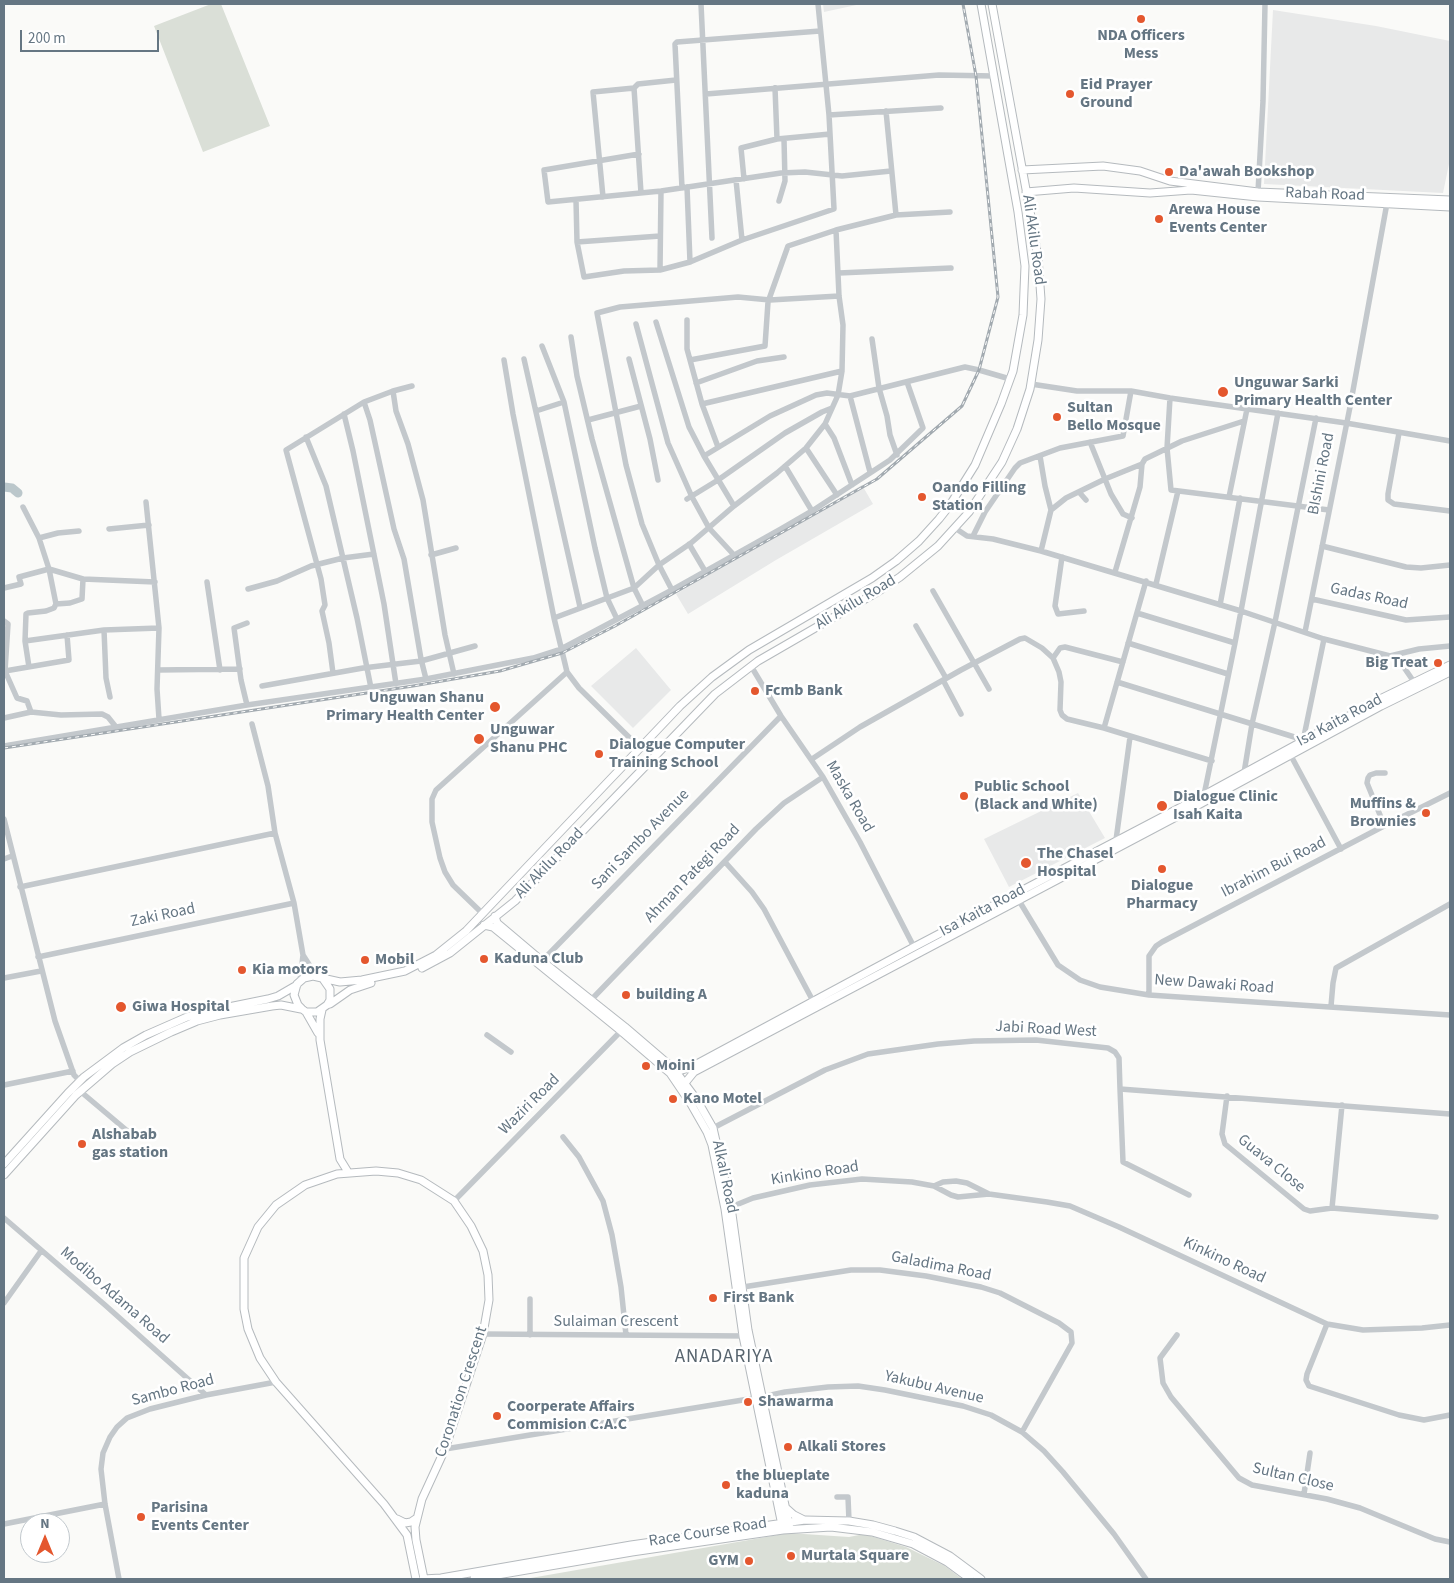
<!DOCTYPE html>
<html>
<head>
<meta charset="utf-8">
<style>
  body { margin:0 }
  #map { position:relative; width:1454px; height:1583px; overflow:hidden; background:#fafaf8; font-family:"Source Sans 3",sans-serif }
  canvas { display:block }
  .frame { position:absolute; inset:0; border:5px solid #657683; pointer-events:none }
  .north { position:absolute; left:20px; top:1513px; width:50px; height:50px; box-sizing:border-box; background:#fff; border:1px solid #c1c8cd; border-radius:50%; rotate:0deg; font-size:14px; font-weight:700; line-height:20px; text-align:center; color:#657683 }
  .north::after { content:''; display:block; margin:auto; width:18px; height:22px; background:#e4572e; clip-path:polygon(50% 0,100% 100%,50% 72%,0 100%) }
  .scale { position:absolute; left:20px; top:30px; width:139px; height:22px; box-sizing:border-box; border:2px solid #657683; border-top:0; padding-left:6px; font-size:15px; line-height:18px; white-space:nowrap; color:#657683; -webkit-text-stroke:4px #fff; paint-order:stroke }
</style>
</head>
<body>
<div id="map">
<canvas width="1454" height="1583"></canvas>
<div class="frame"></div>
<div class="north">N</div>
<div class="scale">200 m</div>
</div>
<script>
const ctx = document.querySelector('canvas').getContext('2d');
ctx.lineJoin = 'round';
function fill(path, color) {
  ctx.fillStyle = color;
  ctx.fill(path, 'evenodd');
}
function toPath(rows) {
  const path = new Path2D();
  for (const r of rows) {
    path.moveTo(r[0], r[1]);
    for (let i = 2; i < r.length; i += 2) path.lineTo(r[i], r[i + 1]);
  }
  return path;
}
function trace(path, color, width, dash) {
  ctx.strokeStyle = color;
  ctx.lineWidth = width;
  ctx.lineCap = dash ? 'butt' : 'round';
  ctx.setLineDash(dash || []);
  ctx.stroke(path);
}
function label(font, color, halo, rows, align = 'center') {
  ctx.font = font + ' "Source Sans 3",sans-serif';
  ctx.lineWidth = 5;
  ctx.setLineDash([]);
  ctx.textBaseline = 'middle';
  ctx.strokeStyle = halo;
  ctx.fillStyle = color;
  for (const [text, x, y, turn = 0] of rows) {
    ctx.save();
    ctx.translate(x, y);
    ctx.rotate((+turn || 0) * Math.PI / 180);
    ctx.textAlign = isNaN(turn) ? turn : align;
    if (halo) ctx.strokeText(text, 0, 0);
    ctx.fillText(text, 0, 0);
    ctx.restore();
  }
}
const built = toPath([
  [823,4,861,4,824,12],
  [1273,10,1376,26,1450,41,1450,159,1443,193,1264,184],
  [862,485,873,504,776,560,688,614,676,594],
  [636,648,671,690,633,728,591,686],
  [1078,793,1105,838,1009,887,984,839]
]);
const green = toPath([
  [211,4,221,4,270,126,203,152,154,26],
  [789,1533,849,1537,864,1534,906,1547,945,1566,962,1579,525,1579]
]);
const river = toPath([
  [4,487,12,488,18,493]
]);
const minor = toPath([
  [701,4,712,238],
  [634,88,641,193],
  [775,88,777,139],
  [706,94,939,75,994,76],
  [886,111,896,215],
  [829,115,941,108],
  [639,154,544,170,548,202,661,191,781,173,805,172,842,176,891,171],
  [744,179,741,148,777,139,830,134],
  [736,180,742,240],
  [687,187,690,262],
  [682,188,675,44,677,42,820,31],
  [1258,192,1263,101,1265,4],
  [603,197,593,92,634,88,638,84,676,80],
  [576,200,577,242,584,277,624,271,660,270,690,262,742,240,834,209,829,115,818,4],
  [779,201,785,181,784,139],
  [577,242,660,236],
  [660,270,661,191],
  [839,273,951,268],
  [687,320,687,349,702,404,718,447],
  [656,322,689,427,704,456,734,506],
  [636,324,668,443,692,497,709,528,734,555],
  [571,337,577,376,592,439,634,588,643,606],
  [872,339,879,388,887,416,890,435,897,455],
  [542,346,564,402,595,548,607,598,617,619],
  [524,359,580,607],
  [629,359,650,439,658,480],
  [504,360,513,414,534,519,554,618,567,672,579,688,640,748],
  [690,360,765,346,768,302,788,246,836,230,896,215,950,212],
  [696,383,757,361,784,357],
  [393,391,396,411,408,444,423,500,445,635,454,674],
  [1131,391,1170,398,1346,423,1450,441],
  [850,396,870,472],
  [1170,398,1167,448,1171,490,1329,510],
  [364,402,370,420,394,529,404,559,421,659,426,679],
  [702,404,842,371],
  [536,411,564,402],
  [344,414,353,451,384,604,396,684],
  [588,420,641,406],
  [825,424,834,438,852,485],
  [1399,433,1388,494,1388,500,1394,504,1450,511],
  [306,437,326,486,357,618,371,688],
  [1090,442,1111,494,1123,514,1132,518],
  [806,448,837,495],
  [704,456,770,416,816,395,827,393,850,396,965,367,979,370,1010,379],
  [1040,456,1045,486,1051,510],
  [785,466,812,511],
  [1079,492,1086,500],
  [1229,497,1247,409],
  [687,499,718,480,785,433,822,412,832,408],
  [146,502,159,628,157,689,159,719],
  [23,507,39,538,49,569,83,579],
  [955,528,967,536,993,539,1041,551,1241,611,1324,639,1390,656,1403,666,1414,682],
  [109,529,149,525],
  [973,536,985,512,1015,468,1020,463,1060,448,1123,436,1131,391,1077,391,1031,384],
  [39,538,58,533,79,531],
  [689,544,705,571],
  [1322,546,1406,567,1421,568,1450,565],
  [1041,551,1051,510,1066,498,1105,479,1142,464,1145,459,1182,441,1244,421],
  [431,555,456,548],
  [1062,557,1055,606,1058,614,1084,611],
  [1115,572,1140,487,1142,464],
  [207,582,220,670],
  [1156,584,1178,491],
  [4,588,21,584,19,577,49,569,56,604],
  [248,589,277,581,311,566,343,558,374,554],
  [672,590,659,565,642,524,626,465,597,313,620,307,738,297,770,300,839,296],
  [933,591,989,689],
  [1312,599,1406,620,1450,617],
  [1220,605,1240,498],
  [1137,613,1235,643],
  [554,618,634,588,659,565,691,543,734,506,777,473,806,448,825,424,838,395,842,371,843,325,839,296,836,230],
  [4,621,8,624,5,671,17,698,27,701,31,712],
  [916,626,946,678],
  [104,630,106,678,110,697],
  [1305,632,1350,407,1387,203],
  [25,641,104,630,159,628],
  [1128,643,1228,674],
  [1390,656,1419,649,1450,646],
  [1053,658,1060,648,1065,647,1123,662],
  [751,666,781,716,823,777,860,842,914,947],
  [29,667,25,641,26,614,28,613,46,611,54,608,56,604,70,603,82,599,83,579,155,582],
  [158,670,240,669],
  [5,671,69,660,67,635],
  [333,673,329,643,322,611,325,605,321,579,286,450,364,402,393,391,412,386],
  [943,680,961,714],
  [1117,682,1304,740],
  [262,686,363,668,421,661,475,646],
  [247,705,241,680,234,628,247,623],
  [4,718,31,712,61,715,102,714,108,717,116,727],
  [252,724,268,786,275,833,294,903,303,955,300,981],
  [1104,728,1146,581],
  [1303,741,1324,639],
  [4,746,247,705,426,679,533,658,561,649,672,590,781,529,812,511,890,460,923,428,907,382],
  [1290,754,1341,849],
  [812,759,860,727,961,670,1020,639,1025,638,1042,648,1053,658,1059,672,1061,682,1060,710,1062,715,1067,719,1104,728,1212,761],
  [1244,773,1252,724,1275,622,1316,418],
  [1204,795,1235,643,1278,413],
  [4,819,55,1021,74,1075,80,1081],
  [1382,827,1380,815,1367,783,1368,778,1370,775,1376,773,1385,773],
  [1116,840,1130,737],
  [4,859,12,856],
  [725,862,752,892,764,909,813,1001],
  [20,887,275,833],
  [1018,899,1058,965,1080,980,1100,987,1149,995,1450,1015],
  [483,914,453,885,445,872,440,858,432,822,432,799,436,790,567,672],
  [303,955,317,977],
  [38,957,294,903],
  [542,961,781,716],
  [4,978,41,971],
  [1149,995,1149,956,1156,946,1162,942,1382,827,1450,793],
  [591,1000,756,829,784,803,823,777],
  [1331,1006,1333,983,1336,968,1450,904],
  [487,1035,511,1052],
  [4,1085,73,1071],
  [1120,1089,1123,1162,1189,1195],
  [80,1091,131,1134],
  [1227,1096,1222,1134,1225,1144,1304,1209,1310,1211,1332,1208,1436,1217],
  [713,1128,825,1070,868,1054,938,1044,974,1041,1036,1040,1108,1048,1115,1052,1119,1058,1120,1089,1450,1114],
  [563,1137,579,1157,603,1201,612,1235,621,1287,626,1335],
  [934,1186,943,1182,956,1181,967,1183,989,1194],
  [454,1201,624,1028],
  [731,1207,753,1198,810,1185,862,1179,912,1182,934,1186,951,1195,958,1197,989,1194,1047,1202,1070,1206,1119,1227,1327,1324,1363,1330,1422,1328,1450,1325],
  [1332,1208,1342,1105],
  [4,1218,105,1305,206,1395],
  [743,1287,851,1270,880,1270,926,1276,981,1287,1000,1293,1059,1323,1071,1332,1072,1343,1022,1432],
  [530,1299,530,1335],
  [4,1303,41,1251],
  [1327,1324,1307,1374,1306,1380,1309,1386,1399,1415,1424,1420,1450,1415],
  [483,1334,746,1336],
  [1177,1335,1160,1358,1163,1383,1171,1397,1239,1478,1252,1485,1327,1499,1360,1508,1435,1539,1450,1542],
  [762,1397,785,1392,828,1387,858,1386,885,1390,963,1406,991,1415,1022,1432,1044,1451,1063,1472,1114,1534,1146,1579],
  [445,1449,755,1398],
  [1304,1494,1310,1453],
  [837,1497,848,1497,849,1521],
  [4,1524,105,1504],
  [119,1579,105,1504,101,1469,103,1453,110,1437,117,1427,127,1418,150,1409,206,1395,276,1382]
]);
const major = toPath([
  [1022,170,1103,166,1140,171,1170,181,1258,192,1450,200],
  [1026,192,1074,188,1150,193,1191,190,1258,197,1450,207],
  [495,916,497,923,542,961,625,1027,674,1069,697,1100,713,1128,731,1207,748,1330,790,1529],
  [484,925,493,927,621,1031,670,1073,691,1104,707,1132,712,1145,725,1209,743,1336,783,1530],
  [422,968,450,953,515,901,715,694,758,661,879,591,900,577,938,546,969,512,1002,462,1017,429,1030,389,1038,340,1041,299,1038,258,1032,222,992,4],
  [323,979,330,989,330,1000,327,1005,317,1012,306,1012,302,1009,298,1005,294,995,297,984,304,978,313,976,340,982,362,980,405,971,436,955,466,931,680,706,712,677,749,650,872,578,896,561,919,541,939,519,950,505,975,465,1001,404,1013,371,1023,315,1024,290,1025,266,1018,212,981,4],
  [330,1004,350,990,371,983],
  [322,1010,320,1019,320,1040,340,1159,348,1172],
  [306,1012,318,1033],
  [674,1069,682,1070,691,1067,914,947,1204,795,1378,700,1450,665],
  [685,1083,694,1072,1178,816,1381,706,1450,672],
  [4,1164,68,1093,84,1077,123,1048,146,1035,187,1017,209,1011,268,999,278,996,297,985],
  [4,1175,76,1095,112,1064,130,1052,171,1032,197,1021,220,1015,272,1006,281,1005,301,1009],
  [785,1507,794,1515,804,1520],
  [397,1519,405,1523,411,1522,417,1518],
  [416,1579,407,1535,384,1504,276,1382,260,1358,248,1329,244,1309,244,1258,258,1227,276,1205,305,1185,337,1174,376,1171,398,1173,421,1180,454,1201,471,1226,483,1251,488,1275,489,1300,483,1334,445,1449,422,1499,415,1527,416,1540,424,1579],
  [423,1579,441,1578,631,1545,805,1520,849,1521,873,1525,895,1531,914,1537,950,1556,981,1579],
  [474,1579,632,1552,783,1530,831,1527,872,1532,913,1544,947,1562,970,1579]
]);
const rail = toPath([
  [4,748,413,686,500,671,562,653,615,626,877,479,962,406,979,370,998,297,976,76,963,4]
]);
const markers = [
  [1141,19,5,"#e4572e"],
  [1070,94,5,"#e4572e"],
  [1169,172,5,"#e4572e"],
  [1159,219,5,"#e4572e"],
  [1223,392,6,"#e4572e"],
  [1057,417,5,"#e4572e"],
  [922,497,5,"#e4572e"],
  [1438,663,5,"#e4572e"],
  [755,691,5,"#e4572e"],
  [495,707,6,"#e4572e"],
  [479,739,6,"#e4572e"],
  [599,754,5,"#e4572e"],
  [964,796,5,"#e4572e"],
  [1162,806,6,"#e4572e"],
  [1426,813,5,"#e4572e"],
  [1026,863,6,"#e4572e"],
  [1162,869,5,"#e4572e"],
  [484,959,5,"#e4572e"],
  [365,960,5,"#e4572e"],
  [242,970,5,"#e4572e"],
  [626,995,5,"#e4572e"],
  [121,1007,6,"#e4572e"],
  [646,1066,5,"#e4572e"],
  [673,1099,5,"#e4572e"],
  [82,1144,5,"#e4572e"],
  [713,1298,5,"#e4572e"],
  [748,1402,5,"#e4572e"],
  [497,1416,5,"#e4572e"],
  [788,1447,5,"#e4572e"],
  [726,1485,5,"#e4572e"],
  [141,1517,5,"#e4572e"],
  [791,1556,5,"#e4572e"],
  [749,1561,5,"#e4572e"]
];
const poiNames = [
  ["NDA Officers",1141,36,"center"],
  ["Mess",1141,54,"center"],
  ["Eid Prayer",1080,85],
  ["Ground",1080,103],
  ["Da'awah Bookshop",1179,172],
  ["Arewa House",1169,210],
  ["Events Center",1169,228],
  ["Unguwar Sarki",1234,383],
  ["Primary Health Center",1234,401],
  ["Sultan",1067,408],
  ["Bello Mosque",1067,426],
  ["Oando Filling",932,488],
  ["Station",932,506],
  ["Big Treat",1428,663,"right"],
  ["Fcmb Bank",765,691],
  ["Unguwan Shanu",484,698,"right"],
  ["Primary Health Center",484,716,"right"],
  ["Unguwar",490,730],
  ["Shanu PHC",490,748],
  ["Dialogue Computer",609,745],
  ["Training School",609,763],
  ["Public School",974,787],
  ["(Black and White)",974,805],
  ["Dialogue Clinic",1173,797],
  ["Isah Kaita",1173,815],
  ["Muffins &",1416,804,"right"],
  ["Brownies",1416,822,"right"],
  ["The Chasel",1037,854],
  ["Hospital",1037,872],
  ["Dialogue",1162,886,"center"],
  ["Pharmacy",1162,904,"center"],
  ["Kaduna Club",494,959],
  ["Mobil",375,960],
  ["Kia motors",252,970],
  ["building A",636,995],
  ["Giwa Hospital",132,1007],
  ["Moini",656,1066],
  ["Kano Motel",683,1099],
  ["Alshabab",92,1135],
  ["gas station",92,1153],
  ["First Bank",723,1298],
  ["Shawarma",758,1402],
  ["Coorperate Affairs",507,1407],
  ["Commision C.A.C",507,1425],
  ["Alkali Stores",798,1447],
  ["the blueplate",736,1476],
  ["kaduna",736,1494],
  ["Parisina",151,1508],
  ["Events Center",151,1526],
  ["Murtala Square",801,1556],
  ["GYM",739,1561,"right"]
];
const streetNames = [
  ["Rabah Road",1325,195,2],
  ["Ali Akilu Road",1033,240,82],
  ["BIshini Road",1322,474,-79],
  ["Gadas Road",1369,597,12],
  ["Ali Akilu Road",856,603,-31],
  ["Isa Kaita Road",1340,721,-28],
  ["Maska Road",849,797,60],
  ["Sani Sambo Avenue",641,840,-46],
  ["Ali Akilu Road",550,864,-46],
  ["Ibrahim Bui Road",1274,868,-27],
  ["Ahman Pategi Road",693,874,-46],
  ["Isa Kaita Road",983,911,-28],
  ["Zaki Road",163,916,-12],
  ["New Dawaki Road",1214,985,4],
  ["Jabi Road West",1046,1030,3],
  ["Waziri Road",530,1105,-45],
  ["Guava Close",1271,1164,39],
  ["Kinkino Road",815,1174,-9],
  ["Alkali Road",724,1177,78],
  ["Kinkino Road",1224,1261,25],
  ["Galadima Road",941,1267,11],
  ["Modibo Adama Road",114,1296,41],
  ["Sulaiman Crescent",616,1322],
  ["Yakubu Avenue",934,1388,13],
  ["Sambo Road",173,1391,-15],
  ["Coronation Crescent",462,1392,-72],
  ["Sultan Close",1293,1478,13],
  ["Race Course Road",708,1533,-9]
];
const quarterNames = [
  ["ANADARIYA",724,1358]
];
fill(built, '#e8e9e9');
fill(green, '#dadfd7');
trace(river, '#bbc7cb', 9);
trace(major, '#b5babe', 9);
trace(minor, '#c3c8cc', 5.5);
trace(major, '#fff', 7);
trace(rail, '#a2aab0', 3);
trace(rail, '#fff', 1, [4]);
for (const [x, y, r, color] of markers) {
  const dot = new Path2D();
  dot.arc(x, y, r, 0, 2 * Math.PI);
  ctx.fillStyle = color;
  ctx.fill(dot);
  trace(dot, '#fff', 2);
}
label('bold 16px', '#657683', '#fff', poiNames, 'left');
label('16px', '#657683', '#fff', streetNames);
ctx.letterSpacing = '1px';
label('19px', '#57646e', '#fff', quarterNames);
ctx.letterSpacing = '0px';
</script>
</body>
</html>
